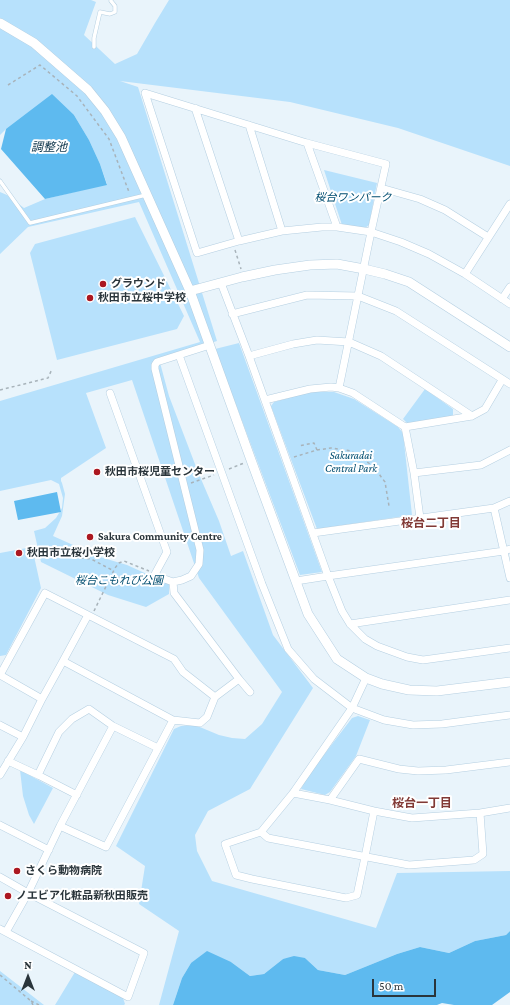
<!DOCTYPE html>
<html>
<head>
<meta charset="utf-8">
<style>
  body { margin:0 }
  #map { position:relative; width:510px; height:1005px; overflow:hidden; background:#e9f4fb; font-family:"Crimson Pro",serif }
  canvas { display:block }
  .north { position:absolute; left:8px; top:957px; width:40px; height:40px; -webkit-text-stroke:3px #fff; paint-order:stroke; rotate:0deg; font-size:11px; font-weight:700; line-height:16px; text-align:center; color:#2a353b }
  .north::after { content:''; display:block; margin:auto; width:14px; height:18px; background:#2a353b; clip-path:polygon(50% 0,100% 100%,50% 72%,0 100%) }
  .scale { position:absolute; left:372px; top:979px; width:64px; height:18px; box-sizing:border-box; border:2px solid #2a353b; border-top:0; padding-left:5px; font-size:12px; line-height:14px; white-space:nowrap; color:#2a353b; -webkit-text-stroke:3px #fff; paint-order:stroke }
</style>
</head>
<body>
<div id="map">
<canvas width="510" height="1005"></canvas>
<div class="north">N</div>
<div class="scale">50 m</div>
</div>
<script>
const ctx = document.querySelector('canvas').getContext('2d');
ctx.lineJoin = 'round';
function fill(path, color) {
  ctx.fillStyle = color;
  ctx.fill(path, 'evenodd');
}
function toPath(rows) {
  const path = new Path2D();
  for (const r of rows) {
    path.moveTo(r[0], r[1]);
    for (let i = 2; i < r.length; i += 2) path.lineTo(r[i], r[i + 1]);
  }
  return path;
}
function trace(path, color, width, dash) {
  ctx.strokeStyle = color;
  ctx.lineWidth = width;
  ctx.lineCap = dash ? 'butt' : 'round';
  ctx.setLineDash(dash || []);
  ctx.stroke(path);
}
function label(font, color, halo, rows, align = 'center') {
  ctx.font = font + ' "Crimson Pro","Noto Sans JP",serif';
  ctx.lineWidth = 4;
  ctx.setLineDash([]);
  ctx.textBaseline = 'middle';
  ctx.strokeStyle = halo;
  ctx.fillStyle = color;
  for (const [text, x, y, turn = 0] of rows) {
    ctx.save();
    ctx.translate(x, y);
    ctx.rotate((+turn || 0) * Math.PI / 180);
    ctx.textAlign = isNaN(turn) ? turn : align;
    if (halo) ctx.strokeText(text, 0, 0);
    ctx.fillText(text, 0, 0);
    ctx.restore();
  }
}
const green = toPath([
  [0,0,91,0,96,2,84,35,115,64,137,54,155,23,169,0,510,0,510,166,398,128,290,102,120,81,138,87,217,341,159,359,169,396,198,472,219,521,231,556,243,551,273,635,313,688,250,789,208,811,195,835,197,851,212,881,376,928,397,873,510,871,510,931,506,935,475,941,449,953,420,947,397,954,345,975,318,970,305,958,283,959,264,974,250,976,231,962,191,963,182,978,173,1005,159,1005,179,931,139,904,145,866,116,846,174,729,181,726,195,725,219,735,232,738,245,739,262,724,282,692,199,578,132,380,86,393,106,448,61,478,61,481,62,483,65,494,62,516,53,536,100,557,127,565,169,584,169,594,146,607,108,595,41,562,34,531,45,528,56,518,62,508,63,498,59,484,51,480,0,491,0,401,200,342,139,202,28,227,0,254,0,192,7,195,24,208,45,199,107,184,100,164,89,140,74,115,6,129,0,135],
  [324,170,377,183,369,225,365,228,342,225],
  [135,217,184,316,177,329,57,360,30,253,35,244],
  [239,343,322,572,300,575,215,349],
  [425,389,453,409,453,417,407,423,403,419],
  [310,392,334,392,354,399,398,427,403,433,412,515,317,529,271,406,274,402],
  [32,547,41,588,6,655,0,656,0,553],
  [358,716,370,720,356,756,330,792,325,795,301,789,307,777,352,718],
  [20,770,53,788,34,824,29,815,23,796],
  [0,971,44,1005,0,1005],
  [75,972,123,998,125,1004,124,1005,55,1005]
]);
const water = toPath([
  [52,94,74,115,89,140,100,164,107,185,45,199,1,149,6,129],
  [57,492,61,512,18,520,14,501],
  [510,931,510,992,492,1005,454,1005,442,1003,437,1005,173,1005,182,978,191,963,207,951,231,962,250,976,264,974,283,959,294,956,305,958,318,970,345,975,397,954,420,947,449,953,475,941,506,935]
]);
const path = toPath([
  [8,85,40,65,77,96,109,139,129,192],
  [235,250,241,269],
  [0,390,48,378,52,369],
  [317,450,331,448,351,451,373,466,385,482,389,506],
  [294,457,317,450,314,443,298,446],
  [229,469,244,463],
  [191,483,214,475],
  [64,552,74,557,91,559,114,571],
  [111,576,130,580,143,579,148,577],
  [94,611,115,568,119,563,124,561,149,571],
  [0,975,31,1001,33,1005],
  [31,1001,39,1005]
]);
const service = toPath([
  [94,47,94,38,100,12,110,14,115,12,115,6,111,1],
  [0,181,30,223,146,195]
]);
const minor = toPath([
  [195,108,239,241],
  [249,125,282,231],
  [307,143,337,227],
  [381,188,420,199,445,210,488,237],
  [465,274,510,204],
  [221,283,249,356,328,576,342,611,350,624,365,639,377,646,407,657,423,660,510,648],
  [502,299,510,287],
  [232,314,307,295,358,296,396,311,510,384],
  [179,355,262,584,288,649,314,679,352,708,384,720,413,725,442,724,510,715],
  [249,356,293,344,317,340,349,342,381,356,472,416],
  [110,393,167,552,155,574,159,577,173,582,182,580,191,576,199,564,200,550,155,369,155,365,157,362,210,345],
  [265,400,310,389,331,387,339,388],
  [405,427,472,416,485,409,502,380],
  [414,473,481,465,510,450],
  [494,508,510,578],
  [420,518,414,473,405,427,353,393,339,388,371,232,386,164,307,143,145,93,197,253,239,241,282,231,322,227,337,227,371,232,401,242,429,254,465,274,510,304],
  [313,533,494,508,510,501],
  [296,581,328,576,504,551,510,549],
  [173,582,174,593,239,679,250,692],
  [88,615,174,659,183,672,215,697,207,717,200,723,173,720,63,661,88,615],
  [350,624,510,600],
  [0,675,45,593,88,615],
  [0,675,42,699],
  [366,678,352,708,293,793,261,832,268,838,409,865,474,860,483,854,480,813],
  [215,697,239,679],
  [0,725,23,737],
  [8,761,38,775,77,795],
  [0,775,23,737,42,699,63,661],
  [38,775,59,732,72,719,89,709,113,726,158,748],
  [293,793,330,800,374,811,412,818,480,813,510,808],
  [330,800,359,759,399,769,418,771,446,770,510,762],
  [0,825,49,850],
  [60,826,106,847,173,720],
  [261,832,225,844,236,875,252,879,346,898,357,895,365,857,374,811],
  [0,877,28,893,144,953,128,997,0,929],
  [6,932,28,893,60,826,113,726]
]);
const tertiary = toPath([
  [0,23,34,43,88,90,105,111,121,137,190,291,251,460,308,614,337,659,366,678,382,684,409,690,437,691,510,682],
  [190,291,242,277,275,270,310,265,337,264,364,269,385,274,409,282,510,347]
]);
const markers = [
  [103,284,4,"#ab1720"],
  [90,298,4,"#ab1720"],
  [97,472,4,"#ab1720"],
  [90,537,4,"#ab1720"],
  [19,553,4,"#ab1720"],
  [17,871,4,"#ab1720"],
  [8,896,4,"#ab1720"]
];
const parkNames = [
  ["桜台ワンパーク",353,198],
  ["Sakuradai",351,456],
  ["Central Park",351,469],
  ["桜台こもれび公園",119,581]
];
const poiNames = [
  ["グラウンド",111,284],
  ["秋田市立桜中学校",98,298],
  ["秋田市桜児童センター",105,472],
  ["Sakura Community Centre",98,537],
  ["秋田市立桜小学校",27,553],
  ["さくら動物病院",25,871],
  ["ノエビア化粧品新秋田販売",16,896]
];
const waterNames = [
  ["調整池",49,147]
];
const neighbourhoodNames = [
  ["桜台二丁目",431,523],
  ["桜台一丁目",422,803]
];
fill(green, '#b7e1fc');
fill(water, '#5ebaef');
trace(service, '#b5cfe1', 4.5);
trace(minor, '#b5cfe1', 8);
trace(tertiary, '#b5cfe1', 10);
trace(path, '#a8b3ba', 1.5, [3, 3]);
trace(service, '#fff', 3.5);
trace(minor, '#fff', 7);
trace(tertiary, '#fff', 9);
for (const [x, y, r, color] of markers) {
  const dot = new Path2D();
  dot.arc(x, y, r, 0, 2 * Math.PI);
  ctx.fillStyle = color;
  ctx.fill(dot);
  trace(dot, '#fff', 1.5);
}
label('italic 11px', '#004d70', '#fff', parkNames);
label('bold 11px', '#2a353b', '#fff', poiNames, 'left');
label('italic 12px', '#0d354b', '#fff', waterNames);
label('bold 12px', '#813935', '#fff', neighbourhoodNames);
</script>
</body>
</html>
